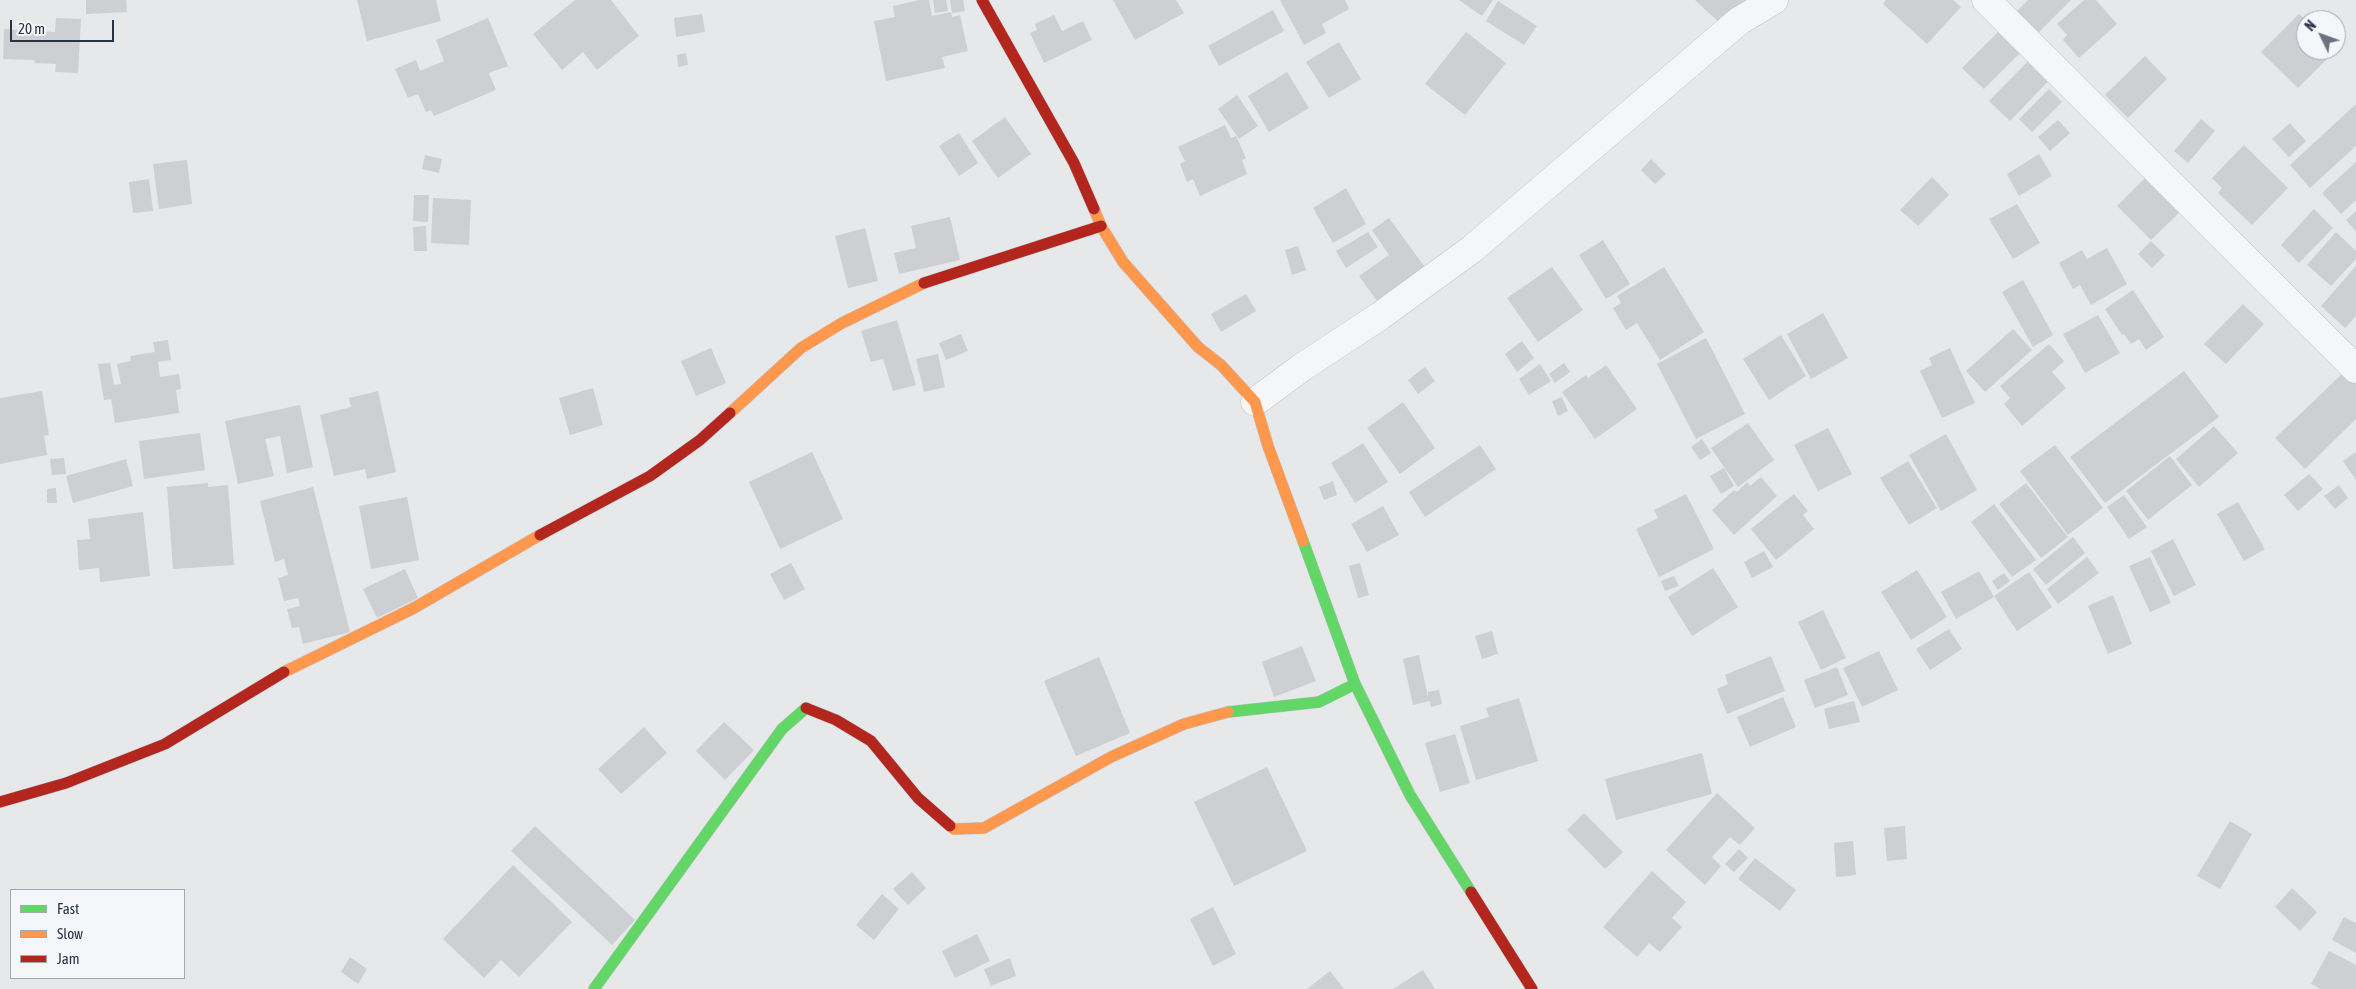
<!DOCTYPE html>
<html>
<head>
<meta charset="utf-8">
<style>
  body { margin:0 }
  #map { position:relative; width:2356px; height:989px; overflow:hidden; background:#e6e8ea; font-family:"Asap Condensed",sans-serif }
  canvas { display:block }
  .legend { position:absolute; left:10px; top:889px; width:175px; height:90px; box-sizing:border-box; background:#f4f6f9; border:1px solid #a3a8b1; margin:0; padding:6px 9px; list-style:none; font-size:15px; color:#2a3346 }
  .legend li { display:flex; align-items:center; gap:10px; height:25px }
  .legend b { width:25px; border:1px solid #a3a8b1 }
  .north { position:absolute; left:2296px; top:10px; width:50px; height:50px; box-sizing:border-box; background:#f4f6f9; border:1px solid #a3a8b1; border-radius:50%; rotate:312deg; font-size:14px; font-weight:700; line-height:20px; text-align:center; color:#2a3346 }
  .north::after { content:''; display:block; margin:auto; width:18px; height:22px; background:#6c727f; clip-path:polygon(50% 0,100% 100%,50% 72%,0 100%) }
  .scale { position:absolute; left:10px; top:20px; width:104px; height:22px; box-sizing:border-box; border:2px solid #2a3346; border-top:0; padding-left:6px; font-size:15px; line-height:18px; white-space:nowrap; color:#2a3346; -webkit-text-stroke:4px #f4f6f9; paint-order:stroke }
</style>
</head>
<body>
<div id="map">
<canvas width="2356" height="989"></canvas>
<ul class="legend">
<li><b style="height:6px;background:#63d668"></b>Fast</li>
<li><b style="height:6px;background:#ff974d"></b>Slow</li>
<li><b style="height:6px;background:#b3261e"></b>Jam</li>
</ul>
<div class="north">N</div>
<div class="scale">20 m</div>
</div>
<script>
const ctx = document.querySelector('canvas').getContext('2d');
ctx.lineJoin = 'round';
function fill(path, color) {
  ctx.fillStyle = color;
  ctx.fill(path, 'evenodd');
}
function toPath(rows) {
  const path = new Path2D();
  for (const r of rows) {
    path.moveTo(r[0], r[1]);
    for (let i = 2; i < r.length; i += 2) path.lineTo(r[i], r[i + 1]);
  }
  return path;
}
function trace(path, color, width, dash) {
  ctx.strokeStyle = color;
  ctx.lineWidth = width;
  ctx.lineCap = dash ? 'butt' : 'round';
  ctx.setLineDash(dash || []);
  ctx.stroke(path);
}
const building = toPath([
  [86,0,126,0,127,12,86,14],
  [357,0,436,0,441,21,367,41],
  [575,0,611,0,639,36,597,70,583,52,562,70,533,34],
  [920,0,929,0,932,16,951,12,952,17,960,15,968,51,942,57,945,68,886,81,874,21,895,17,893,6],
  [933,0,946,0,948,11,935,13],
  [950,0,963,0,965,11,952,13],
  [1113,0,1176,0,1184,13,1135,40],
  [1280,0,1345,0,1349,9,1322,24,1326,33,1304,45],
  [1459,0,1493,0,1482,16],
  [1695,0,1746,0,1748,3,1725,28],
  [1886,0,1953,0,1961,7,1927,44,1883,4],
  [2028,0,2071,0,2037,34,2016,12],
  [2084,0,2096,0,2117,24,2079,58,2063,40,2067,35,2057,24],
  [1498,1,1537,26,1524,45,1486,21],
  [1273,10,1284,31,1219,66,1208,46],
  [702,14,705,32,676,37,674,18],
  [2299,14,2306,20,2306,50,2336,50,2298,88,2261,52],
  [1054,15,1062,31,1083,21,1092,40,1044,63,1030,33,1037,30,1035,24],
  [56,18,81,19,78,73,55,72,56,64,34,63,35,60,3,59,4,29,55,32],
  [488,18,508,66,489,73,496,90,434,116,431,110,426,112,418,94,408,98,395,69,416,60,420,71,444,61,436,40],
  [2002,28,2023,50,1984,89,1962,68],
  [1466,32,1506,63,1465,115,1425,84],
  [1339,42,1361,79,1329,98,1306,62],
  [686,53,688,65,678,67,677,55],
  [2036,53,2056,73,2010,121,1989,101],
  [2145,56,2167,79,2128,118,2105,95],
  [1287,72,1309,108,1269,132,1248,96],
  [2049,89,2062,102,2032,132,2019,119],
  [1237,95,1258,126,1239,139,1218,109],
  [2356,104,2356,146,2310,188,2290,165],
  [1005,117,1031,154,998,178,972,141],
  [2201,119,2215,131,2188,163,2174,151],
  [2058,120,2070,133,2050,151,2038,137],
  [2290,123,2306,141,2289,157,2272,139],
  [1225,125,1231,138,1236,136,1246,158,1242,160,1247,174,1200,196,1193,179,1187,182,1180,164,1185,161,1178,147],
  [959,133,978,163,959,176,939,146],
  [2244,145,2288,188,2252,225,2218,193,2222,188,2212,178],
  [2039,154,2052,176,2019,196,2007,174],
  [425,155,442,159,439,173,422,169],
  [1651,159,1666,174,1655,184,1641,170],
  [187,160,192,204,159,209,153,164],
  [2356,162,2356,200,2341,214,2322,193],
  [2147,176,2182,210,2151,240,2117,206],
  [1932,177,1949,195,1918,226,1900,210],
  [149,179,153,211,133,213,129,182],
  [1346,188,1366,224,1333,243,1313,208],
  [414,195,429,195,428,222,413,221],
  [433,198,471,200,469,245,431,243],
  [2017,204,2040,243,2013,259,1989,219],
  [2314,209,2333,228,2299,263,2281,245],
  [2356,211,2356,231,2346,220],
  [950,217,960,260,899,274,894,253,916,248,911,226],
  [1389,218,1427,270,1380,305,1359,276,1389,255,1372,230],
  [426,226,427,251,414,251,413,227],
  [865,228,878,281,848,288,835,236],
  [1368,232,1378,247,1346,268,1336,251],
  [2336,232,2356,251,2356,259,2331,286,2307,265],
  [1603,240,1630,284,1606,299,1579,255],
  [2151,241,2165,255,2152,268,2138,254],
  [1298,246,1306,270,1292,275,1285,250],
  [2107,248,2127,284,2091,305,2080,285,2073,289,2059,263,2082,250,2087,259],
  [2356,266,2356,316,2345,328,2321,306],
  [1552,267,1583,310,1538,342,1507,298],
  [1664,267,1704,332,1660,360,1637,323,1626,330,1613,308,1621,303,1617,296],
  [2023,280,2053,335,2033,347,2002,292],
  [2133,290,2164,337,2146,350,2139,339,2131,344,2124,334,2122,335,2105,309],
  [1246,294,1256,311,1221,332,1211,314],
  [2243,304,2264,324,2226,364,2204,344],
  [1823,313,1848,358,1811,379,1787,334],
  [2098,315,2120,353,2085,373,2063,334],
  [897,320,916,385,893,391,883,359,871,362,861,331],
  [2013,329,2032,350,1985,392,1966,371],
  [961,334,968,351,946,360,939,343],
  [1781,335,1806,376,1769,400,1743,359],
  [1706,338,1745,414,1696,439,1657,364],
  [168,340,171,360,158,362,160,377,179,374,181,389,176,390,179,413,115,423,111,399,104,400,98,364,110,363,114,385,121,384,117,364,131,361,130,356,155,352,153,342],
  [1522,341,1534,358,1517,372,1505,354],
  [2049,344,2064,361,2052,372,2066,388,2022,426,2004,404,2010,398,2000,386],
  [711,348,726,383,696,396,681,361],
  [1950,348,1975,403,1942,418,1920,371,1932,365,1929,358],
  [938,354,945,387,924,392,916,359],
  [1564,363,1570,372,1555,383,1549,374],
  [1540,364,1551,381,1529,395,1519,379],
  [1606,365,1637,409,1595,439,1562,392,1586,375,1588,378],
  [1425,367,1435,381,1418,394,1408,380],
  [2184,371,2219,417,2105,503,2070,457],
  [2345,371,2356,383,2356,419,2305,469,2275,438],
  [593,388,603,425,570,435,559,398],
  [42,391,49,435,44,436,47,455,0,464,0,398],
  [378,391,396,472,367,479,365,469,334,476,320,415,351,407,349,398],
  [1562,397,1568,411,1558,416,1552,401],
  [1403,402,1435,448,1400,474,1367,428],
  [300,405,313,467,287,473,280,436,265,439,274,476,238,484,225,421],
  [1748,423,1774,460,1738,487,1711,448],
  [2214,426,2238,453,2199,487,2176,459],
  [1828,428,1852,474,1818,491,1794,445],
  [200,433,205,470,144,479,139,441],
  [1946,434,1977,490,1941,511,1909,455],
  [1702,439,1711,453,1700,460,1691,447],
  [1363,443,1388,482,1355,503,1331,463],
  [1480,445,1496,469,1425,517,1409,492],
  [2055,445,2103,508,2068,535,2020,471],
  [812,452,843,519,780,549,749,482],
  [2356,452,2356,480,2343,461],
  [2170,456,2192,485,2148,520,2126,491],
  [64,458,66,474,52,475,50,459],
  [126,459,133,486,73,503,66,476],
  [1908,461,1937,508,1909,525,1880,478],
  [1724,468,1734,486,1721,494,1710,476],
  [2309,474,2323,489,2298,511,2284,495],
  [1761,477,1777,496,1734,535,1712,510,1734,490,1737,492,1747,482,1750,486],
  [1333,481,1337,495,1324,500,1319,487],
  [208,483,208,487,228,485,234,565,173,569,167,487],
  [2026,483,2068,537,2041,558,1999,504],
  [2339,485,2348,498,2335,509,2324,496],
  [313,487,350,632,303,644,299,627,292,628,287,609,300,606,298,598,284,601,278,578,288,575,284,559,275,562,260,501],
  [56,488,57,503,47,503,47,489],
  [1686,494,1714,549,1659,577,1636,529,1658,518,1654,510],
  [1794,494,1808,511,1803,515,1814,529,1776,560,1751,529],
  [2124,495,2147,527,2129,539,2107,507],
  [407,497,419,560,371,569,359,506],
  [2238,502,2265,549,2244,561,2217,514],
  [1994,504,2036,560,2012,577,1971,522],
  [1383,506,1399,535,1367,552,1351,524],
  [143,512,150,576,100,582,99,568,79,570,77,540,90,539,88,519],
  [2073,537,2085,553,2046,585,2033,569],
  [2173,539,2196,585,2174,596,2151,551],
  [1764,551,1773,567,1752,578,1744,562],
  [2087,557,2099,573,2058,604,2047,589],
  [2150,557,2171,603,2150,612,2129,566],
  [791,563,805,589,784,600,770,574],
  [1360,563,1369,595,1358,598,1349,566],
  [1713,568,1738,607,1692,636,1668,597],
  [405,569,418,598,377,618,363,589],
  [1917,570,1947,617,1911,640,1881,592],
  [1979,571,1994,597,1956,619,1941,592],
  [2029,572,2052,607,2017,631,1994,596],
  [2004,573,2010,581,1998,590,1992,581],
  [1674,576,1679,586,1665,591,1661,581],
  [2113,595,2132,644,2108,654,2088,606],
  [1823,610,1846,658,1821,670,1798,622],
  [1949,629,1962,649,1930,670,1916,649],
  [1492,631,1498,654,1482,659,1475,636],
  [1302,646,1316,681,1274,697,1262,662],
  [1879,651,1898,690,1862,707,1843,668],
  [1419,655,1428,697,1428,692,1439,690,1442,704,1431,707,1430,701,1413,705,1403,659],
  [1771,656,1785,691,1727,714,1717,689,1728,684,1725,675],
  [1099,657,1130,733,1076,756,1044,681],
  [1837,667,1848,695,1815,708,1804,680],
  [1783,697,1796,727,1750,747,1737,717],
  [1519,698,1538,761,1476,780,1460,726,1489,717,1486,708],
  [1854,701,1860,722,1829,729,1824,709],
  [724,722,754,750,725,780,696,751],
  [644,727,667,753,621,794,598,769],
  [1455,734,1470,783,1440,792,1425,743],
  [1702,753,1712,794,1616,820,1605,779],
  [1267,767,1307,851,1234,886,1194,802],
  [1717,793,1755,828,1740,845,1730,837,1712,857,1721,866,1705,885,1666,850],
  [1584,813,1623,852,1605,869,1567,830],
  [2230,821,2252,834,2220,889,2197,876],
  [535,826,635,920,612,945,511,851],
  [1905,826,1907,859,1887,861,1884,828],
  [1853,841,1856,875,1836,877,1834,843],
  [1739,849,1748,858,1734,872,1725,864],
  [1755,858,1796,890,1780,911,1738,879],
  [513,865,572,922,519,977,501,960,484,978,443,939],
  [1652,871,1686,902,1672,918,1682,927,1660,952,1649,943,1637,957,1603,927],
  [912,872,926,888,908,905,893,889],
  [2292,888,2317,912,2300,931,2275,907],
  [882,894,899,909,874,940,856,925],
  [1213,907,1236,954,1213,966,1190,919],
  [2344,917,2356,923,2356,953,2332,940],
  [977,934,990,961,955,978,942,951],
  [2329,951,2356,965,2356,989,2320,989,2311,984],
  [350,957,367,969,358,984,341,972],
  [1010,958,1016,976,991,986,984,969],
  [1423,970,1435,989,1393,989],
  [1330,971,1344,989,1307,989]
]);
const street = toPath([
  [1986,0,2356,369],
  [1255,402,1301,368,1380,316,1472,249,1739,21,1774,0]
]);
const fast = toPath([
  [1303,541,1355,684,1410,795,1471,892],
  [1228,712,1319,702,1355,684],
  [594,989,782,729,806,708]
]);
const slow = toPath([
  [1094,209,1101,226,1123,262,1198,347,1221,365,1255,402,1268,446,1303,541],
  [730,413,801,348,842,323,924,283],
  [284,672,414,608,540,535],
  [950,826,954,829,984,828,1111,757,1184,724,1228,712]
]);
const jam = toPath([
  [982,0,1074,163,1094,209],
  [924,283,1101,226],
  [540,535,650,476,700,440,730,413],
  [806,708,836,720,871,741,918,798,950,826],
  [0,802,66,783,165,744,284,672],
  [1471,892,1532,989]
]);
fill(building, '#cdcfd3');
trace(street, '#c3c4c8', 29);
trace(fast, '#c3c4c8', 12);
trace(slow, '#c3c4c8', 12);
trace(jam, '#c3c4c8', 12);
trace(street, '#f5f6f7', 28);
trace(fast, '#63d668', 11);
trace(slow, '#ff974d', 11);
trace(jam, '#b3261e', 11);
</script>
</body>
</html>
